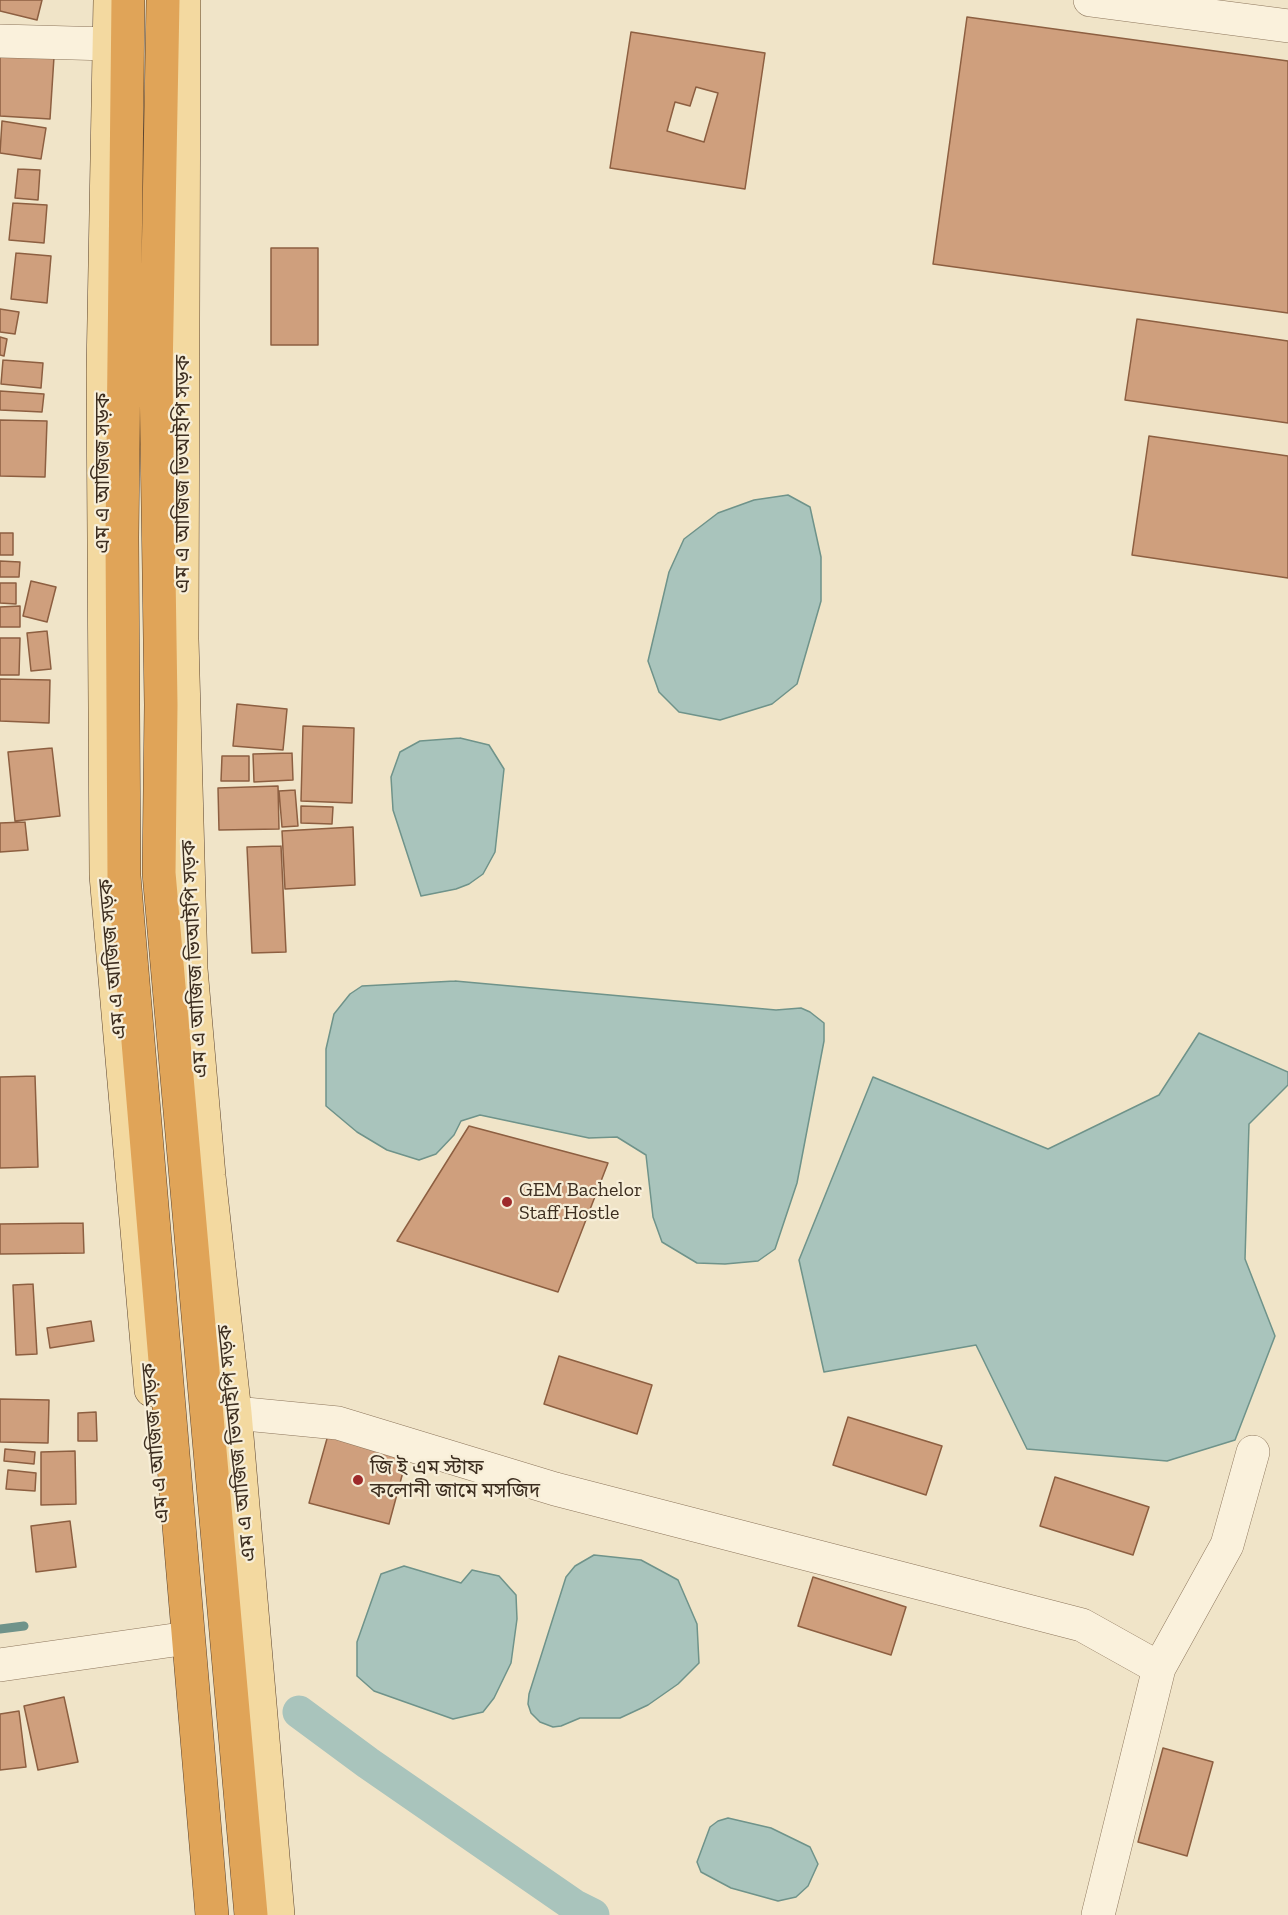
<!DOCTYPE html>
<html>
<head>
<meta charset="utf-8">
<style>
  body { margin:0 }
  canvas { display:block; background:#f0e4c8 }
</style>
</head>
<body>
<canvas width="1288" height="1915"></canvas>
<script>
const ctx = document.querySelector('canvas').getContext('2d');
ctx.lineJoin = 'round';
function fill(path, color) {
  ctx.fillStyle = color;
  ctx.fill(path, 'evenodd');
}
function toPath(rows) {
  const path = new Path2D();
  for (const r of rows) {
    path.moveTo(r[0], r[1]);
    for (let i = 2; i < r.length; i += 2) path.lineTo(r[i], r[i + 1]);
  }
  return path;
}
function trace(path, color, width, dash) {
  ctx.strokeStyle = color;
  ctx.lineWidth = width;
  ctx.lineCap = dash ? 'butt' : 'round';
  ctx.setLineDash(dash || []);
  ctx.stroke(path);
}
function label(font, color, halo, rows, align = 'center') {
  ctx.font = font + ' "Zilla Slab","Noto Sans Bengali",serif';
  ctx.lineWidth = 4.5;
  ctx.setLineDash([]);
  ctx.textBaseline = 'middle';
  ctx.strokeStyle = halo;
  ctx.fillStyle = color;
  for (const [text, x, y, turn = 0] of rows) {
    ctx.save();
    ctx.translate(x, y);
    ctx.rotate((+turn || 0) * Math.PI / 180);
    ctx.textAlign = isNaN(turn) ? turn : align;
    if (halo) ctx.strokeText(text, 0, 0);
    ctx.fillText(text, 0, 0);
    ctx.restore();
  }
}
const water = toPath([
  [788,495,810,507,821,557,821,601,797,684,772,704,720,720,679,712,659,692,648,661,669,572,684,539,718,513,754,500,788,495],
  [460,738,489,745,504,769,495,852,483,874,469,884,456,889,421,896,393,810,391,777,400,752,420,741,460,738],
  [455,981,776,1010,801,1008,810,1012,824,1023,824,1041,797,1183,775,1249,758,1261,725,1264,697,1263,662,1242,653,1217,646,1155,617,1137,589,1138,480,1115,461,1121,454,1135,436,1154,419,1160,387,1150,357,1132,326,1106,326,1049,334,1014,350,994,362,986,455,981],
  [1199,1033,1288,1072,1288,1085,1249,1124,1245,1259,1275,1336,1235,1440,1167,1461,1027,1449,976,1345,824,1372,799,1260,873,1077,1048,1149,1159,1095,1199,1033],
  [594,1555,641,1560,678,1580,697,1624,699,1663,678,1684,648,1705,620,1718,580,1718,561,1726,553,1727,540,1722,531,1713,528,1704,529,1694,566,1577,575,1566,594,1555],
  [404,1566,461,1583,472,1570,499,1576,516,1595,517,1619,511,1663,494,1698,483,1712,453,1719,374,1691,357,1676,357,1642,381,1574,404,1566],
  [728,1818,771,1828,810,1847,818,1864,808,1886,796,1897,778,1901,731,1888,701,1872,697,1862,710,1827,718,1821,728,1818]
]);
const stream = toPath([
  [0,1629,24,1626]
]);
const canal = toPath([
  [299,1712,368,1763,575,1906,593,1915]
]);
const building = toPath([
  [0,0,42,0,37,20,0,11,0,0],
  [967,17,1288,61,1288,313,933,264,967,17],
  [631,32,765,53,745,189,610,168,631,32],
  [696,87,718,93,704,142,667,131,675,102,690,106,696,87],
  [0,54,54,57,50,119,0,116,0,54],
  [2,121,46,128,41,159,0,153,2,121],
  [18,169,40,170,38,200,15,198,18,169],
  [13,203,47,205,44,243,9,240,13,203],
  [271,248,318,248,318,345,271,345,271,248],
  [16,253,51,256,47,303,11,299,16,253],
  [0,309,19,312,15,334,0,332,0,309],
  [1137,319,1288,341,1288,423,1125,400,1137,319],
  [0,337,7,339,4,356,0,355,0,337],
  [3,360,43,363,41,388,1,384,3,360],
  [0,391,44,394,42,412,0,410,0,391],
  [0,420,47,421,45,477,0,476,0,420],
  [1149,436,1288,456,1288,578,1132,555,1149,436],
  [0,533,13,533,13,555,0,555,0,533],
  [0,561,20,562,19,577,0,577,0,561],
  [31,581,56,587,47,622,23,616,31,581],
  [0,583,16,583,16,604,0,603,0,583],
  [20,606,20,627,0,627,0,607,20,606],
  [47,631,51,669,31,671,27,633,47,631],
  [0,638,20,638,19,675,0,675,0,638],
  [0,679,50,680,49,723,0,721,0,679],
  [237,704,287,709,283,750,233,746,237,704],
  [303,726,354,728,352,803,301,801,303,726],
  [52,748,60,816,15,821,8,752,52,748],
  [292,753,293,780,254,782,253,754,292,753],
  [222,756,249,756,249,781,221,781,222,756],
  [278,786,279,829,219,830,218,788,278,786],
  [295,790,298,826,282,827,279,791,295,790],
  [301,806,333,807,332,824,301,823,301,806],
  [25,822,28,850,0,852,0,823,25,822],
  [353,827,355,885,285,889,282,831,353,827],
  [281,846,286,952,252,953,247,847,281,846],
  [35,1076,38,1167,0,1168,0,1077,35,1076],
  [469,1126,608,1163,558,1292,397,1241,469,1126],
  [83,1223,84,1253,0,1254,0,1224,83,1223],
  [33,1284,37,1354,16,1355,13,1285,33,1284],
  [91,1321,94,1341,50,1348,47,1328,91,1321],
  [559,1356,652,1385,637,1434,544,1404,559,1356],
  [0,1399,49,1400,48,1443,0,1442,0,1399],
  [96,1412,97,1441,78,1441,78,1413,96,1412],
  [848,1417,942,1446,926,1495,833,1465,848,1417],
  [328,1435,407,1457,389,1524,309,1503,328,1435],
  [5,1449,35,1452,34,1464,4,1461,5,1449],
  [75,1451,76,1504,41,1505,41,1452,75,1451],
  [8,1470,36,1473,35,1491,6,1489,8,1470],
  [1055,1477,1149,1507,1133,1555,1040,1526,1055,1477],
  [70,1521,76,1567,36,1572,31,1526,70,1521],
  [813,1577,906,1607,891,1655,798,1626,813,1577],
  [64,1697,78,1762,38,1770,24,1706,64,1697],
  [19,1711,26,1767,0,1770,0,1714,19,1711],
  [1163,1748,1213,1762,1187,1856,1138,1842,1163,1748]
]);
const minor = toPath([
  [1090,0,1288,26],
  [0,41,109,44],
  [235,1413,338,1423,555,1489,1082,1625,1159,1668,1227,1545,1253,1452],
  [0,1665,174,1640],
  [1098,1915,1159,1668]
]);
const major = toPath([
  [110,0,103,372,106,875,151,1390],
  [184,0,182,639,191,969,209,1176,235,1413,278,1915]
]);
const highway = toPath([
  [128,0,122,537,124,876,212,1915],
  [163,0,156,375,161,705,159,873,251,1915]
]);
const markers = [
  [507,1202,6,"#9e2a2b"],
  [358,1480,6,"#9e2a2b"]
];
const streetNames = [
  ["এম এ আজিজ সড়ক",103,473,-90],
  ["এম এ আজিজ ভিআইপি সড়ক",183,474,-90],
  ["এম এ আজিজ সড়ক",113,959,-95],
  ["এম এ আজিজ ভিআইপি সড়ক",195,959,-93],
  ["এম এ আজিজ সড়ক",156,1443,-95],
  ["এম এ আজিজ ভিআইপি সড়ক",237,1443,-96]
];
const poiNames = [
  ["GEM Bachelor",519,1190],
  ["Staff Hostle",519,1213],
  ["জি ই এম স্টাফ",370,1468],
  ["কলোনী জামে মসজিদ",370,1491]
];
fill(water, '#a9c4bc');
trace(water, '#6f938a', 1.5);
trace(stream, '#6f938a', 9);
trace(canal, '#a9c4bc', 33);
fill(building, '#cf9f7d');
trace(building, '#8d5f41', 1.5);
trace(minor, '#8d765c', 34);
trace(major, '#5b4430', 34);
trace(highway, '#5b4430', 34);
trace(minor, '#faf1dc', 33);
trace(major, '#f3d9a0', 33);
trace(highway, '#e0a458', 33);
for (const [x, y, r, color] of markers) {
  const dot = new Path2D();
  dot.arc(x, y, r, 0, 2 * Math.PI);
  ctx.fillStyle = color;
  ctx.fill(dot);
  trace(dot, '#f7eed8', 2);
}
label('20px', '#3d2e20', '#f7eed8', streetNames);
label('20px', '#3d2e20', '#f7eed8', poiNames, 'left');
</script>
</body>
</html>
